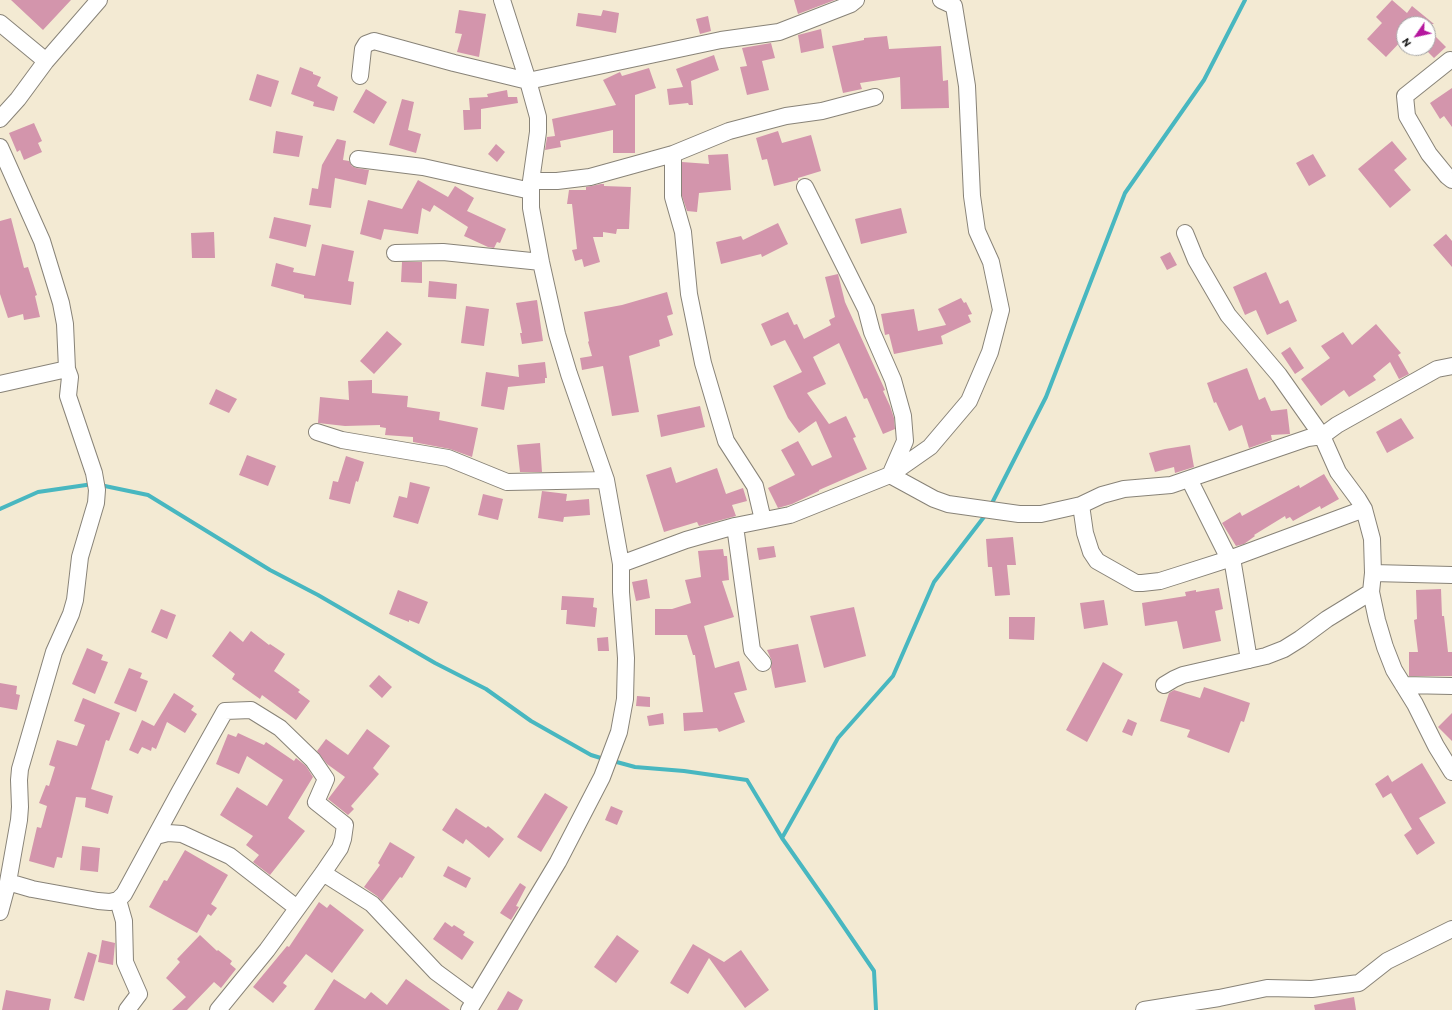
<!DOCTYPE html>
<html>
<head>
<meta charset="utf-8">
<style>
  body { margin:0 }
  #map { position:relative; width:1452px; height:1010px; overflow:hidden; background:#f3ead3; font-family:Itim,sans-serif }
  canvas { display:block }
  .north { position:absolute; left:1396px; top:16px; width:40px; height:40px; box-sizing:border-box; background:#fff; border:1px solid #a4a4a4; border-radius:50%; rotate:236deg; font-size:11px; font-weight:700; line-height:16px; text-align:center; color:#1c1c1c }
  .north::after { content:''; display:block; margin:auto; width:14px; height:18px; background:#b5179e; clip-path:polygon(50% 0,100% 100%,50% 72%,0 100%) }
</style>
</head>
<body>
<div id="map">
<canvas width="1452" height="1010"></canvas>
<div class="north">N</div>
</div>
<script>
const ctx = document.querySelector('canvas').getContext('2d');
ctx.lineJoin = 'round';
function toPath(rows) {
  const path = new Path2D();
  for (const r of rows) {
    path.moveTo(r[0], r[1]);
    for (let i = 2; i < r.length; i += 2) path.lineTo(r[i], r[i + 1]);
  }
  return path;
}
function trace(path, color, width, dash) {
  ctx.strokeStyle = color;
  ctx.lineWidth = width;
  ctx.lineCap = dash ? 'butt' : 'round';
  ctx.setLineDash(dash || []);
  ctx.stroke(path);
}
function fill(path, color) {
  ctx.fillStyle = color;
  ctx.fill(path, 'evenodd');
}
const stream = toPath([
  [100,485,148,495,270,570,318,595,435,663,486,689,531,721,591,755,604,759],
  [990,507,1046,397,1125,193,1204,80,1245,0],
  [0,509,38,492,93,484],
  [613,761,635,767,684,771,747,780,782,838,831,908,874,971,876,1010],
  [782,838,838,738,893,676,934,582,987,513]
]);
const building = toPath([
  [11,0,71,0,43,30],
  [794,0,835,0,798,14],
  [1392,0,1407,13,1412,6,1434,24,1404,24,1404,38,1386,57,1367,39,1382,23,1376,17],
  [459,10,486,14,479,57,457,52,462,34,455,33],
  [603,10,619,13,616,33,576,26,578,13,601,16],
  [708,16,711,31,700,34,696,19],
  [821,29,824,48,801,53,798,35],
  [1428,29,1446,47,1434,58,1428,52],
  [887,36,889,49,941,46,943,81,948,80,949,108,901,109,900,77,860,83,862,89,843,93,832,46,864,40,864,38],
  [771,43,775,58,762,61,769,90,747,95,740,67,747,66,742,48],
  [714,55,719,70,691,81,693,105,689,105,688,103,669,105,667,89,683,87,676,69],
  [300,67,313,72,313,74,321,77,317,86,338,97,334,111,313,106,314,102,291,94],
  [649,68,656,88,635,95,635,153,613,153,613,130,560,141,561,147,545,150,547,137,555,136,552,119,616,105,603,80,620,72,622,76],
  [257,74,279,81,271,107,249,100],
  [1452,88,1452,127,1444,116,1440,119,1430,103],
  [366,89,387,102,374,124,353,112],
  [507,90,508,97,517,97,518,103,481,109,481,129,464,130,463,110,470,110,469,98,488,97,487,94],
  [402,99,414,102,408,130,421,134,416,153,389,145],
  [34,123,42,141,38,143,42,152,24,160,20,150,17,152,9,133],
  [276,131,303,136,299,157,273,153],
  [778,131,782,143,811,135,821,171,798,178,798,180,774,186,767,159,762,160,756,138],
  [337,139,346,141,343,160,349,161,352,166,356,168,369,170,366,185,335,178,331,208,309,205,312,188,318,189,322,165],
  [1392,141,1407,159,1394,170,1411,190,1390,208,1358,169],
  [496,144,505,152,497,162,488,154],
  [728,154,731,190,699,193,697,212,687,211,682,196,682,162,709,164,708,155],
  [1313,154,1326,176,1309,186,1296,163],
  [418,180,448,197,455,186,474,198,467,211,506,229,500,243,497,242,494,248,488,247,464,236,468,227,434,205,430,212,422,208,418,234,384,229,381,240,360,234,368,200,402,209],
  [601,184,604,184,604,186,631,187,629,229,617,229,616,234,603,232,603,237,593,237,600,262,584,267,582,259,575,261,572,250,577,249,572,204,567,204,569,190,586,190,586,187],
  [901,208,907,233,861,244,855,219],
  [274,217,311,225,306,247,269,238],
  [11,218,24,268,28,267,37,295,35,296,40,317,24,320,23,314,8,318,0,294,0,221],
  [778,223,788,244,762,257,761,254,721,264,716,242,741,236,743,240],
  [214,232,215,258,192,258,191,233],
  [1446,234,1452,241,1452,267,1433,245],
  [322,244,354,251,348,281,354,282,351,305,304,298,304,295,271,286,276,263,294,268,293,272,315,276],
  [1170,252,1177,265,1167,270,1160,257],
  [402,262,422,262,422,283,401,282],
  [1266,272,1280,304,1288,300,1297,321,1267,335,1256,310,1245,315,1233,287],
  [838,274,845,302,885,390,883,391,890,406,894,418,895,429,883,434,867,398,864,399,839,343,813,357,826,384,807,393,829,424,846,416,856,437,853,438,867,469,819,490,819,491,792,504,778,508,768,488,795,475,781,450,798,441,812,466,832,457,816,421,799,433,788,418,773,386,802,372,785,340,771,346,761,324,788,312,794,325,797,324,804,339,831,325,829,320,835,317,825,277],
  [429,281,457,284,456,299,428,297],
  [667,292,673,314,667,316,673,335,659,340,660,346,629,356,639,412,612,416,603,366,582,370,580,358,592,356,588,342,589,341,584,312,622,305],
  [961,298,964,303,966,302,972,314,968,315,971,322,941,336,943,344,894,354,889,334,885,335,881,314,914,309,918,331,946,325,938,309],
  [537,300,543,341,522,344,520,333,522,333,516,303],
  [466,306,489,309,484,346,461,343],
  [1376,324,1401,353,1398,355,1409,374,1399,379,1390,362,1373,376,1376,380,1349,397,1344,390,1321,406,1301,379,1330,358,1321,346,1343,332,1352,345],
  [387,331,402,344,374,374,360,361],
  [1290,347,1304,368,1295,374,1281,353],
  [545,362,547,378,545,378,545,383,508,387,504,410,481,406,486,372,519,377,518,365],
  [1247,368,1259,400,1265,397,1271,411,1287,409,1290,434,1271,435,1272,440,1249,448,1242,425,1229,431,1216,402,1214,403,1207,383],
  [372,380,372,393,408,396,407,407,440,412,439,420,478,428,472,457,450,449,413,442,413,437,385,435,386,428,380,427,380,425,345,426,318,423,320,397,349,400,348,381],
  [216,389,237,399,229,413,209,404],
  [700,406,705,427,661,437,657,415],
  [1401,418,1414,438,1387,453,1376,432],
  [540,443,542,472,520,472,517,445],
  [1190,445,1194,467,1175,473,1174,467,1155,472,1149,453,1165,449],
  [247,455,276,466,268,486,239,475],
  [346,456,364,462,358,482,356,481,350,504,329,499,333,481,338,482],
  [671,467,676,483,717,468,726,494,743,488,747,501,732,505,736,516,699,526,697,522,664,532,646,475],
  [1324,474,1339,499,1321,509,1320,506,1293,521,1290,517,1286,519,1285,516,1254,535,1255,536,1244,544,1236,546,1222,523,1240,512,1242,516,1299,485,1300,488],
  [410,482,430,487,418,524,393,517,399,496,407,498],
  [542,491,567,494,566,501,589,499,590,515,564,517,563,522,538,518],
  [483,494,503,499,498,520,478,515],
  [1013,537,1016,565,1007,565,1010,595,995,596,992,567,988,567,986,539],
  [774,546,776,557,759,560,757,548],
  [723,549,724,556,727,556,729,580,722,581,734,617,704,626,715,668,739,661,747,690,734,693,745,722,719,732,717,728,684,731,683,713,703,712,695,655,693,655,687,635,655,635,655,609,672,609,691,603,685,580,701,577,698,551],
  [647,579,650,598,636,601,632,582],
  [1219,588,1223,609,1215,611,1221,641,1183,649,1177,621,1145,626,1142,603,1186,596,1185,592,1196,590,1196,592],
  [1441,589,1442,616,1444,616,1448,652,1452,652,1452,676,1409,676,1409,652,1418,652,1414,620,1417,619,1416,590],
  [398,590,428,602,419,624,409,620,409,622,389,614],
  [562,596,594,598,593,607,597,608,595,627,566,624,567,610,561,610],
  [1104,600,1108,625,1084,629,1080,603],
  [854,607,866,656,824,668,810,616],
  [161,609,176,615,167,639,151,632],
  [1009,617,1035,617,1034,640,1009,639],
  [230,631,243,642,251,631,269,645,270,644,285,654,274,671,300,690,298,692,310,701,296,720,262,695,260,699,232,679,235,674,212,656],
  [608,637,609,651,598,651,597,638],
  [798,644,806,682,775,688,771,668,772,661,767,650],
  [87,648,103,655,101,660,108,662,95,694,72,684],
  [1103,662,1123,674,1087,742,1066,730],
  [129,668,142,673,140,678,148,681,136,712,114,703],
  [379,675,392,687,382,698,369,686],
  [0,683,17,686,16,694,20,695,17,710,0,707],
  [1204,687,1250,703,1244,722,1241,721,1229,753,1187,737,1190,730,1160,721,1169,693,1174,690,1200,698],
  [174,693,194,706,191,710,197,714,185,733,167,722,156,749,152,747,151,751,142,747,138,754,129,750,142,720,154,726],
  [637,696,650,697,650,707,636,706],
  [83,698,120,713,109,741,106,740,91,789,113,796,108,814,85,807,86,798,76,797,62,858,57,857,54,868,29,861,37,827,41,828,47,806,39,803,46,785,49,786,55,767,49,765,57,740,77,746,85,725,74,721],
  [663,713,664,724,649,726,647,716],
  [1452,713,1452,741,1438,727],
  [1128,719,1137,723,1132,736,1122,732],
  [367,729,390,746,373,768,379,774,351,806,354,809,348,815,328,799,345,777,327,764,317,751,326,739,348,755],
  [238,733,264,745,266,742,294,761,296,758,306,766,313,777,288,818,305,831,270,875,253,862,259,855,246,845,253,836,220,815,237,787,267,806,283,780,247,756,239,774,216,764,228,734,236,737],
  [1422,763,1446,803,1419,818,1435,843,1417,855,1404,835,1412,829,1391,793,1383,798,1375,784,1388,775,1392,782],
  [545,793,568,807,541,852,517,837],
  [611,806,623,811,617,825,605,820],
  [456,808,486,828,488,826,504,839,489,858,466,839,463,844,442,830],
  [390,842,415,857,402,878,400,877,382,901,377,896,364,887,380,865,378,863],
  [82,846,100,848,98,872,80,870],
  [185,850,228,875,211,904,217,908,211,916,208,914,197,933,149,907,164,880,167,881],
  [448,866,471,878,466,888,443,876],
  [520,883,526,887,516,906,519,907,511,920,500,913],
  [319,902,327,908,330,904,364,930,332,973,306,954,283,983,287,986,273,1003,253,987,287,946,289,947],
  [445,922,452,927,454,925,465,932,463,935,474,942,462,960,433,939],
  [200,935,217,951,218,950,232,961,230,964,236,969,221,988,214,982,187,1010,172,1010,186,997,166,978,180,962,177,959],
  [617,935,639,951,616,983,594,967],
  [102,940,115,943,113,965,98,962],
  [693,944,724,962,741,950,769,990,745,1008,709,958,688,994,670,983],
  [88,952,97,955,84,1001,74,998],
  [334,979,365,999,371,992,387,1005,406,979,450,1010,314,1010],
  [6,990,51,999,49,1010,2,1010],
  [508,991,523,1000,518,1010,497,1010],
  [1354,997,1356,1010,1315,1010,1314,1005]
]);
const street = toPath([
  [0,23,46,61],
  [1450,60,1405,96,1407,116,1429,154,1447,176,1452,180],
  [360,76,363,49,366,44,374,41,454,63,528,81,721,40,779,32,851,4,856,0],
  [0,119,18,99,46,61,99,0],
  [0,147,42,241,61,303,65,324,67,369,70,377,68,396,94,473,97,490,96,503,80,557,75,600,71,614,54,652,20,769,19,780,20,807,19,820,8,882,0,912],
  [673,154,673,197,683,232,689,294,703,363,726,441,755,486,763,520],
  [358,159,423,167,531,191],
  [531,181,557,181,590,177,673,154,729,131,786,116,822,111,875,97],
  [805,187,866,309,872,332,893,380,903,416,905,441,891,473],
  [1185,233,1196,260,1228,315,1279,375,1322,436,1338,472,1358,499,1364,509,1372,539,1373,573,1371,592,1377,620,1385,647,1394,670,1415,704,1436,746,1452,772],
  [395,253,443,252,541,262],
  [0,384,67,369],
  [317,432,342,440,448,458,507,482,606,480],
  [890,475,930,447,969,401,990,352,1001,310,991,262,977,231,972,196,967,86,954,6,941,0],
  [1189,479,1229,559],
  [1081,505,1085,533,1091,552,1097,561,1136,583,1142,583,1160,581,1179,575,1232,558,1364,509],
  [735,526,752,650,763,663],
  [1232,558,1249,660],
  [621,564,686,540,735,526,790,515,890,475,934,499,948,504,1019,514,1041,514,1081,505,1102,495,1124,489,1171,485,1308,438,1322,436,1337,425,1437,369,1452,366],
  [1373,573,1452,575],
  [1164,685,1174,679,1183,675,1266,656,1284,649,1300,639,1327,619,1371,592],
  [1403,685,1452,686],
  [156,836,168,833,182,834,230,856,297,908],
  [323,873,372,904,436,972,474,1000],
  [8,882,32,889,98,901,110,902,118,900,124,894,180,791,225,711,251,710,280,728,313,760,326,779,316,802,345,825,343,839,340,848,323,873,267,950,218,1010],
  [118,900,124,921,125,962,139,994,127,1010],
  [469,1010,558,862,602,777,619,732,625,699,626,658,621,592,621,564,606,480,569,374,557,334,541,262,531,208,531,181,538,132,538,117,528,81,502,0],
  [1144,1010,1219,998,1267,988,1312,989,1359,983,1387,961,1452,929]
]);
trace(stream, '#48b7c0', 4);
fill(building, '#d395ac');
trace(street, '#888378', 18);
trace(street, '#fff', 16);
</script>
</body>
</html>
